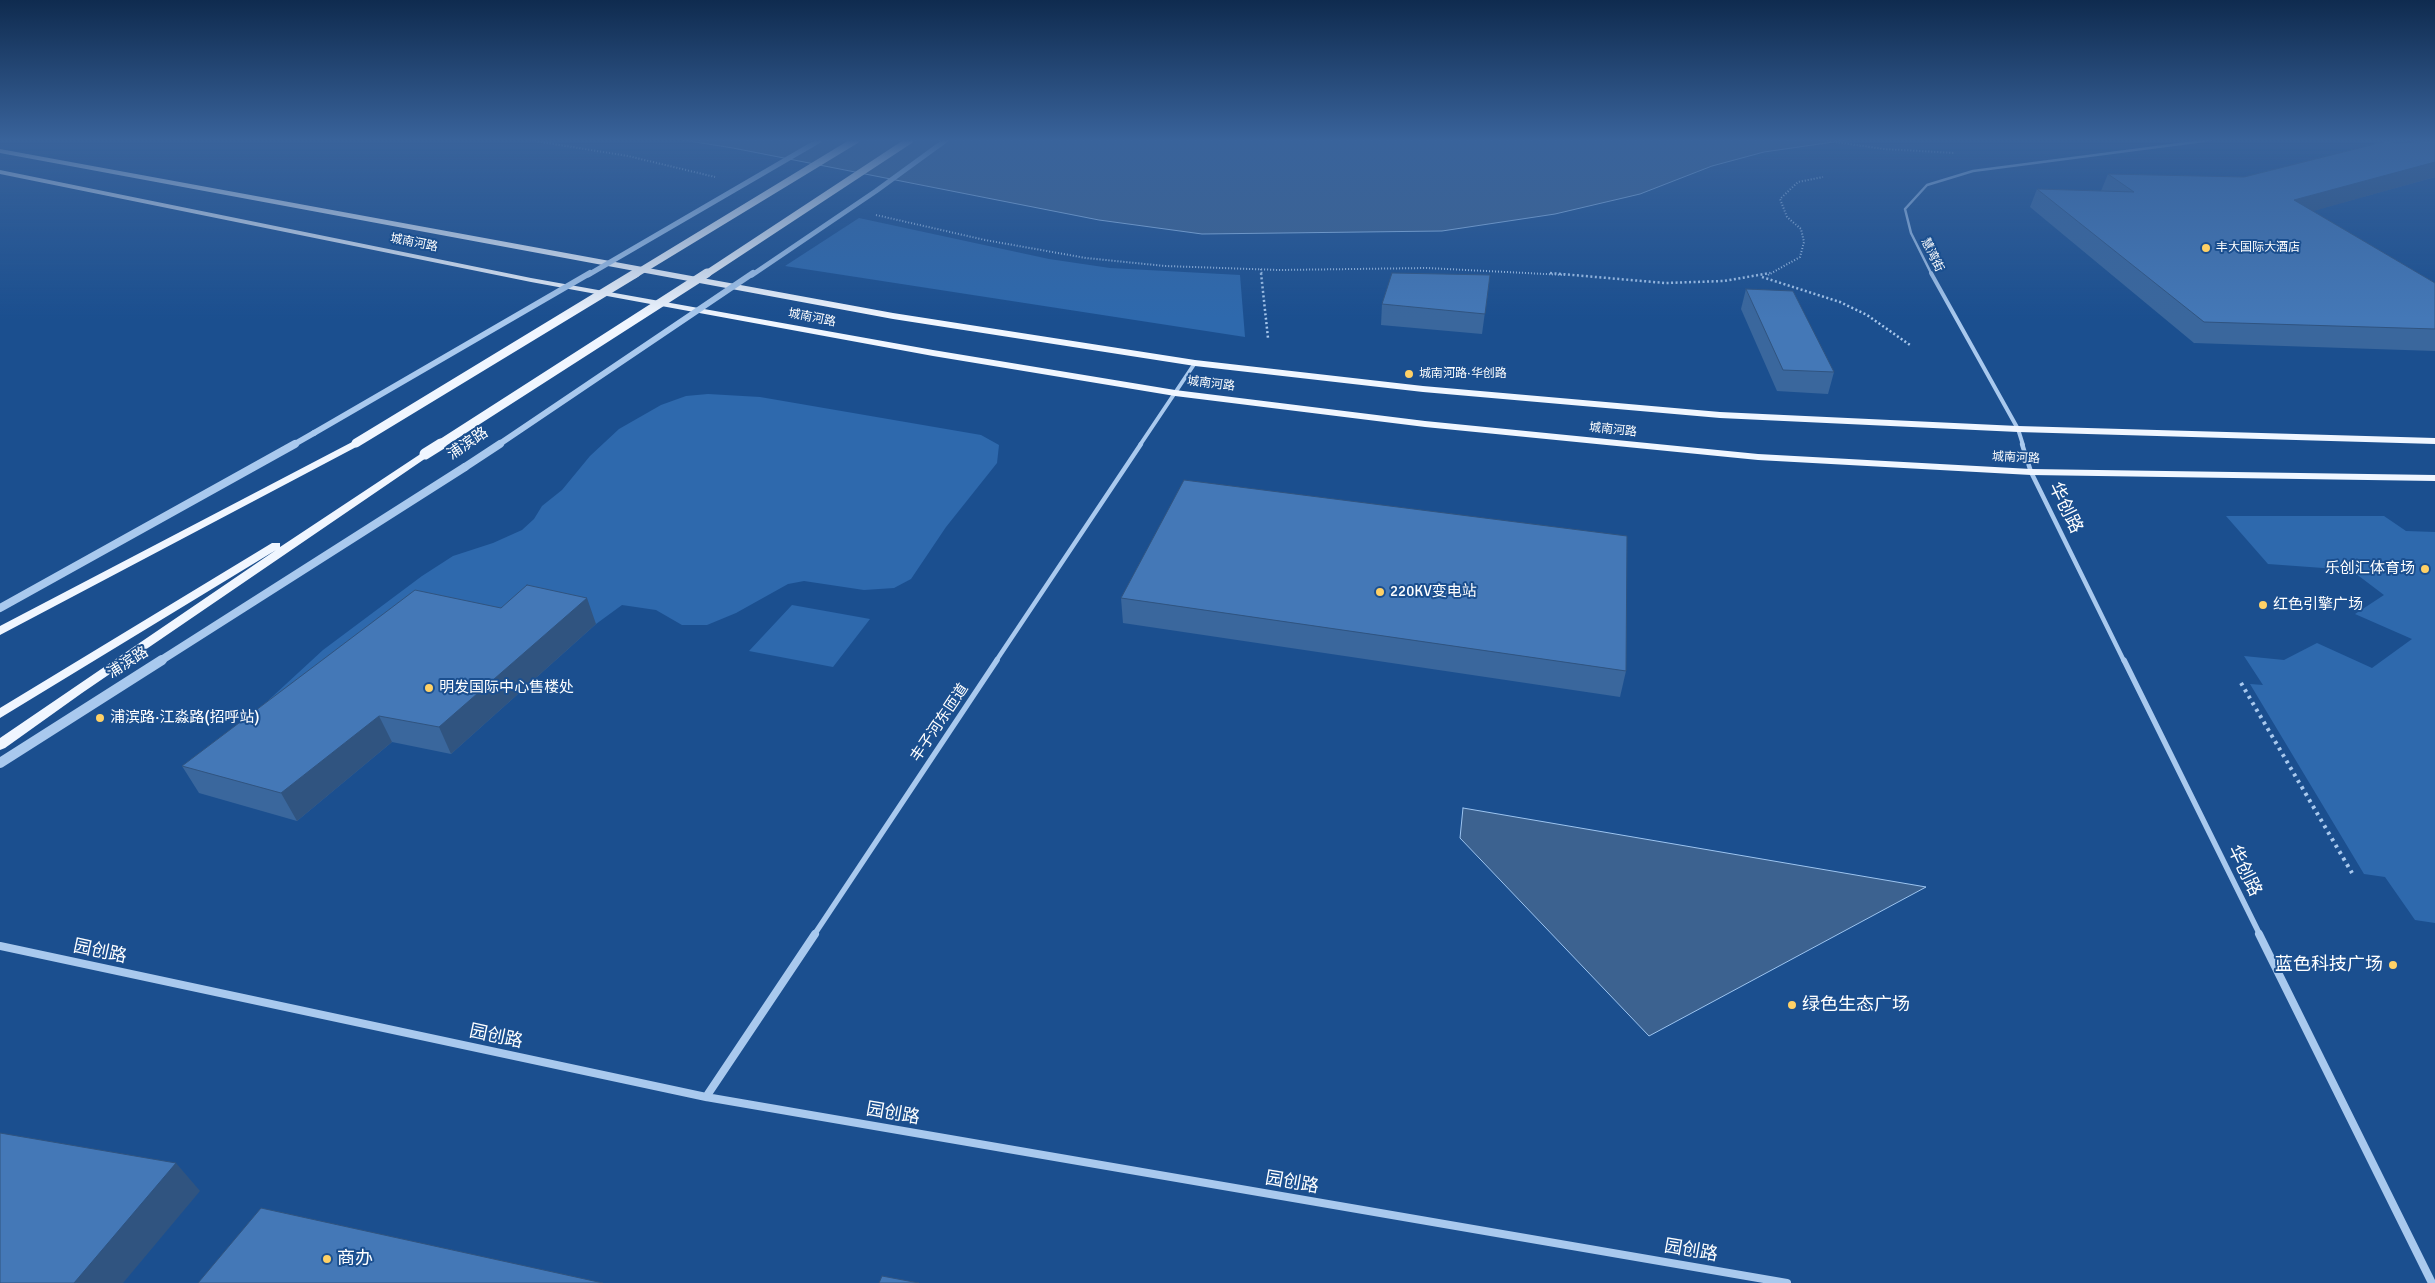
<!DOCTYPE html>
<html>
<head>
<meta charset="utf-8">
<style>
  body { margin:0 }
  canvas { display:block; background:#1b4f8f }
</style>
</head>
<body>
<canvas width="2435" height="1283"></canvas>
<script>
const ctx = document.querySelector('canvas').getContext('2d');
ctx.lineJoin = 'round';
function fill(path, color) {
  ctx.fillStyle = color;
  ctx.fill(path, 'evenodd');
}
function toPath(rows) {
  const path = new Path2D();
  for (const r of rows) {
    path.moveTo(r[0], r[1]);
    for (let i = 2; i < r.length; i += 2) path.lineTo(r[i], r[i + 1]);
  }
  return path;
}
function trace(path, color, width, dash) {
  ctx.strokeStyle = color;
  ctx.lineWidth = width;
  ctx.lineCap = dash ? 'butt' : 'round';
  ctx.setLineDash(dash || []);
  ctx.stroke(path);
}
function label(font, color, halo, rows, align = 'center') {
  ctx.font = font + ' Signika,"Noto Sans SC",sans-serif';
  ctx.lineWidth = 4;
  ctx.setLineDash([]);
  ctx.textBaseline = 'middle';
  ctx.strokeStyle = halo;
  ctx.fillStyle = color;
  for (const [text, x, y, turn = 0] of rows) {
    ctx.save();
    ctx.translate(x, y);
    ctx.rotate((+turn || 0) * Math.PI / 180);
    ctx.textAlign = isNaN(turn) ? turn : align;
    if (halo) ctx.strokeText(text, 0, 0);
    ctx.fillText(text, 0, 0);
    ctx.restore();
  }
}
const green = toPath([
  [859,218,1049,259,1110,268,1240,275,1245,337,785,266],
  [708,394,760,397,981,435,999,445,997,463,946,527,911,579,894,588,864,590,804,581,788,584,736,613,707,625,682,625,656,610,622,605,596,624,537,610,228,740,260,708,323,650,422,576,453,556,493,543,522,530,534,519,542,506,562,490,590,456,619,429,661,405,686,396],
  [2226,516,2384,516,2406,531,2435,532,2435,923,2415,920,2385,877,2364,874,2250,684,2263,685,2244,656,2284,660,2317,643,2372,668,2412,639,2355,614,2384,595,2351,570,2268,564],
  [792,605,870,619,833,667,749,651]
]);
const water = toPath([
  [683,140,1847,140,1764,152,1712,166,1640,194,1555,214,1442,231,1202,234,1099,220,733,148,683,140],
  [1463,808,1926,887,1649,1036,1460,838,1463,808]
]);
const pathFar2 = toPath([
  [529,140,628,156,715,177],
  [1821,140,1884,149,1955,153],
  [876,215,985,240,1086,258,1165,266,1279,270,1427,268,1565,275],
  [1261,269,1262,275],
  [1768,275,1800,257,1804,242,1801,229,1787,217,1780,199,1798,182,1823,177]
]);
const pathFar1 = toPath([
  [1261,273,1268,338],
  [1550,273,1665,283,1724,281,1770,273],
  [1762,277,1840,302,1867,315,1910,345]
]);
const path = toPath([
  [2241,683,2352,873]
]);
const minorFar4 = toPath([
  [1932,275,1911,233,1905,209,1927,185,1973,171,2211,140]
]);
const minorFar3 = toPath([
  [1931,273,2018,429,2023,445],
  [1140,445,1195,363]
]);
const minorFar2 = toPath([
  [2022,444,2031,472,2124,661],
  [996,661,1141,444]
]);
const minorFar1 = toPath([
  [2124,660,2260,935],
  [814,935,997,660]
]);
const minor = toPath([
  [2259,934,2432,1283],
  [0,946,706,1097,1787,1283],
  [706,1097,815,934]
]);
const tertiaryFar2 = toPath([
  [293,445,314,433]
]);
const tertiaryFar1 = toPath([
  [0,608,295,444],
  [160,661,465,467]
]);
const tertiary = toPath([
  [0,763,162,660]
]);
const primary = toPath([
  [0,149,893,313,1195,360,1423,386,1720,412,2018,426,2435,438,2435,444,2018,432,1720,418,1423,392,1195,366,893,319,0,153,0,149],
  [0,170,531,278,933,350,1175,390,1425,421,1758,454,2031,469,2435,475,2435,481,2031,475,1758,460,1425,427,1175,396,933,356,531,282,0,174,0,170],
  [356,440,361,443,360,445,0,635,0,626,356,440],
  [425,451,429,452,429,456,82,693,5,748,0,750,0,738,276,550,0,718,0,708,272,543,280,543,280,547,425,451]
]);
const tertiaryBridgeFar2 = toPath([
  [588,275,820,140],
  [752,275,876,191,946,140]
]);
const tertiaryBridgeFar1 = toPath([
  [314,433,590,273],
  [498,445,753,273]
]);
const tertiaryBridge = toPath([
  [465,467,500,444]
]);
const primaryBridgeFar2 = toPath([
  [634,275,856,140],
  [705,275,910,140]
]);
const primaryBridgeFar1 = toPath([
  [356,443,636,273],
  [439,445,707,273]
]);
const primaryBridge = toPath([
  [425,454,441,444]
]);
const wall = toPath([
  [2108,174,2244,177,2435,177,2312,211,2435,283,2435,351,2194,343,2030,207,2037,189,2101,191],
  [1490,275,1482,334,1381,325,1382,304],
  [1746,289,1834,372,1828,394,1777,391,1741,309],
  [1121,598,1626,671,1620,697,1123,623],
  [501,608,596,624,451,754,392,742,297,821,199,793,182,766]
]);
const shadedWall = toPath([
  [2435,162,2435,177,2285,219,2294,200],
  [587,598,596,624,451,754,439,727],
  [379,716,392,742,297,821,281,793],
  [176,1163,200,1191,123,1283,74,1283]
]);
const building = toPath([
  [2387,141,2396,143,2435,141,2435,162,2294,200,2435,283,2435,329,2204,322,2037,189,2134,192,2108,174,2244,177,2387,141],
  [1392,273,1490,275,1485,314,1382,304,1392,273],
  [1746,289,1793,291,1834,372,1783,370,1746,289],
  [1184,480,1627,536,1626,671,1121,598,1184,480],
  [527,585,587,598,439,727,379,716,281,793,182,766,415,590,501,608,527,585],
  [0,1133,176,1163,74,1283,0,1283,0,1133],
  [261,1208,603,1283,198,1283,261,1208],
  [882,1276,919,1283,879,1283,882,1276]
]);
const markers = [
  [2206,248,5,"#ffd166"],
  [1409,374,5,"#ffd166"],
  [2425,569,5,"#ffd166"],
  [1380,592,5,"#ffd166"],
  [2263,605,5,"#ffd166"],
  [429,688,5,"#ffd166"],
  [100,718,5,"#ffd166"],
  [2393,965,5,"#ffd166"],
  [1792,1005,5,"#ffd166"],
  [327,1259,5,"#ffd166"]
];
const farStreetnames = [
  ["城南河路",414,243,11],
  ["慧湾街",1932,255,64],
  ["城南河路",812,318,11],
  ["城南河路",1211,384,7],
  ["城南河路",1613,430,6],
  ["城南河路",2016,458,3]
];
const farPoinames = [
  ["丰大国际大酒店",2216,248],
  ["城南河路·华创路",1419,374]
];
const streetNames = [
  ["浦滨路",468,444,-34],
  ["浦滨路",128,663,-32],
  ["丰子河东匝道",940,723,-56]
];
const poiNames = [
  ["乐创汇体育场",2415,569,"right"],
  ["220KV变电站",1390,592],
  ["红色引擎广场",2273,605],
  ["明发国际中心售楼处",439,688],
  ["浦滨路·江淼路(招呼站)",110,718]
];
const nearStreetnames = [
  ["华创路",2065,508,64],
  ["华创路",2244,871,64],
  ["园创路",100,952,12],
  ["园创路",496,1037,12],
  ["园创路",893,1114,10],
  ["园创路",1292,1183,10],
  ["园创路",1691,1251,10]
];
const nearPoinames = [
  ["蓝色科技广场",2383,965,"right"],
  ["绿色生态广场",1802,1005],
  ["商办",337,1259]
];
fill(green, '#2e69ad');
fill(water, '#3c6290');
trace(water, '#9cc4f0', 1);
trace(pathFar2, '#a9c9ee', 2, [1, 2]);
trace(pathFar1, '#a9c9ee', 2.5, [2, 2.5]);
trace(path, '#a9c9ee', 4, [3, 4.5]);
trace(minorFar4, '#a9c9ee', 2.5);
trace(minorFar3, '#a9c9ee', 4);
trace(minorFar2, '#a9c9ee', 4.5);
trace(minorFar1, '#a9c9ee', 5.5);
trace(minor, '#a9c9ee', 8);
trace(tertiaryFar2, '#a9c9ee', 6);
trace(tertiaryFar1, '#a9c9ee', 8);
trace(tertiary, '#a9c9ee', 10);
fill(primary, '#f0f6ff');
trace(tertiaryBridgeFar2, '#a9c9ee', 5);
trace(tertiaryBridgeFar1, '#a9c9ee', 6);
trace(tertiaryBridge, '#a9c9ee', 8);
trace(primaryBridgeFar2, '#f0f6ff', 7);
trace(primaryBridgeFar1, '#f0f6ff', 9);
trace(primaryBridge, '#f0f6ff', 11);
fill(wall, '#3a679d');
fill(shadedWall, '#305480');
fill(building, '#4478b7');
trace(building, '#305480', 1);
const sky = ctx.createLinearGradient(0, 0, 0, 319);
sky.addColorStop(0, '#0f2b4f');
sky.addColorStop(0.44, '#39639b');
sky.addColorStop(1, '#39639b00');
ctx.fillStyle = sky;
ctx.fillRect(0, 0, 2435, 319);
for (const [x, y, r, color] of markers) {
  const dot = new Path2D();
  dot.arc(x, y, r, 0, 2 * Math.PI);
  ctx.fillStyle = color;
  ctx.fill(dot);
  trace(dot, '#1b4f8f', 2);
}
label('12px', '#fff', '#1b4f8f', farStreetnames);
label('12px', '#fff', '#1b4f8f', farPoinames, 'left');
label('15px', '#fff', '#1b4f8f', streetNames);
label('15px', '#fff', '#1b4f8f', poiNames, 'left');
label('18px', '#fff', '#1b4f8f', nearStreetnames);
label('18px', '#fff', '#1b4f8f', nearPoinames, 'left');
</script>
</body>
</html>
